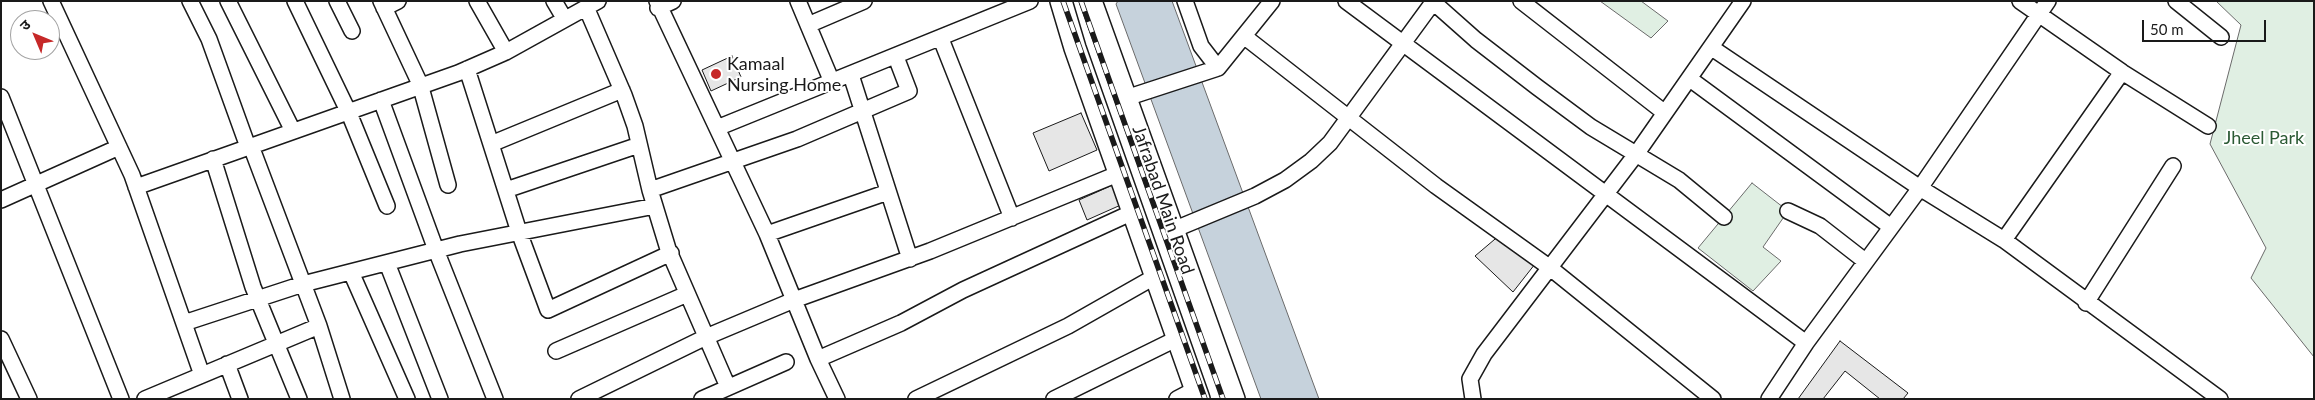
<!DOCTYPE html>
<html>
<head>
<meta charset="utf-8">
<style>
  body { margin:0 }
  #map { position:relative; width:2315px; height:400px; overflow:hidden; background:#fff; font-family:Lato,"Noto Sans Devanagari",sans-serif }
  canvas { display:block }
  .frame { position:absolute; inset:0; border:2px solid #1a1a1a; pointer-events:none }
  .north { position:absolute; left:10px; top:10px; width:50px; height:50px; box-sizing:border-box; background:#fff; border:1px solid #a3a3a3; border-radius:50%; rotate:315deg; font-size:14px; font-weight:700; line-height:20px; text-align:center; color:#1a1a1a }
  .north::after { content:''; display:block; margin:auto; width:18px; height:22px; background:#c62828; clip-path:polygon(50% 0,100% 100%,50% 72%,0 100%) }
  .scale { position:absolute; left:2142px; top:20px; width:124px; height:22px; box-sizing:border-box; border:2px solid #1a1a1a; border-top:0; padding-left:6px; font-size:15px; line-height:18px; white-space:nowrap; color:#1a1a1a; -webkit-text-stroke:4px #fff; paint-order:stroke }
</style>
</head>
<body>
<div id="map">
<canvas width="2315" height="400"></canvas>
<div class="frame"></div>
<div class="north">उ</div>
<div class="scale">50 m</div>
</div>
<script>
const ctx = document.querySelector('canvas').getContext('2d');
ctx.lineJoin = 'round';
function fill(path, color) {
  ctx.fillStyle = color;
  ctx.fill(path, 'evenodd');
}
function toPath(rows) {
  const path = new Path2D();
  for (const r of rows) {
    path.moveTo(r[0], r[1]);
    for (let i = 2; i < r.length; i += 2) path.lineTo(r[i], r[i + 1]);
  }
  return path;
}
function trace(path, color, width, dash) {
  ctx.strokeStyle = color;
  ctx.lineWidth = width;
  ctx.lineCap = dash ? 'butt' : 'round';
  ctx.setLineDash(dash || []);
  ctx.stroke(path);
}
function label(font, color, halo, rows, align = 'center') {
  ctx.font = font + ' Lato,sans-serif';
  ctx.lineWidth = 4;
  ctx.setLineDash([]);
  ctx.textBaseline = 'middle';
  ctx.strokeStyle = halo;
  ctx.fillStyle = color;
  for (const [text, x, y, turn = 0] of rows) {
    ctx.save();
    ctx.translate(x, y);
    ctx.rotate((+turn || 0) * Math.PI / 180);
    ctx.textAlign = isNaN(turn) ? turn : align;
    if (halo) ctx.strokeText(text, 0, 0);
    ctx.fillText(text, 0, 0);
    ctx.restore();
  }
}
const green = toPath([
  [1600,1,1641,1,1668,21,1651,38,1600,1],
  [2216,1,2314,1,2314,357,2251,278,2266,248,2210,144,2241,25,2216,1],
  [1752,183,1788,211,1763,247,1781,261,1753,291,1698,248,1752,183]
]);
const water = toPath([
  [1118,1,1172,1,1319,399,1261,399,1116,4,1118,1]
]);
const building = toPath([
  [732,56,741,77,711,91,702,70,732,56],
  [1081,113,1097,150,1049,171,1033,133,1081,113],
  [1115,184,1123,204,1087,220,1079,200,1115,184],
  [1501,234,1535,264,1513,292,1475,256,1501,234],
  [1840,341,1908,393,1903,399,1880,399,1845,371,1823,399,1798,399,1840,341]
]);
const street = toPath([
  [51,1,132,175,202,375],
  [190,1,209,39,248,147],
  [228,1,293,131],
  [295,1,349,113,387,206],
  [337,1,352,31],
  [381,1,420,84,448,185],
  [477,1,506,52],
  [554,1,564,18],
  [657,1,767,234,818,359,837,399],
  [798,1,832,82],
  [1185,1,1201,46,1218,68],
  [1346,1,1806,343],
  [1432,1,1476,40,1537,87,1591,127,1679,180,1724,217],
  [1521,1,1665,113],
  [2020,1,2122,72,2208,126],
  [2176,1,2221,37],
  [586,7,624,95,635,126,650,190,668,249,728,387],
  [384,8,398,1],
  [658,8,673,1],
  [808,25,864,1],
  [1245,37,1436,186,1549,267,1713,399],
  [941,39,1012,218],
  [1712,48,1920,188,2004,240,2220,399],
  [467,69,519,232,548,310,671,253],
  [851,75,910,259],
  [1690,79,1891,227],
  [1,97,121,399],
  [1126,98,1218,68,1272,1],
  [381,100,436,250,495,399],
  [717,128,1030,1],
  [491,144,622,90],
  [251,146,319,326,342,399],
  [213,159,253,287,299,399],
  [136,187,458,73,506,52,598,1],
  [506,190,639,145],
  [650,190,797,139,909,91,896,57],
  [1,200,119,147],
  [1788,211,1820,226,1865,261],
  [1173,230,1255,196,1285,180,1311,161,1330,143,1434,1],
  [767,234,888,192],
  [2004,240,2122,72],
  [387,263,440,399],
  [351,272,407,399],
  [2086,303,2173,166],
  [184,323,303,284,460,244,655,206],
  [1,339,29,399],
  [556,351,687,294],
  [818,359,901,323,963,290,1133,212],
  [227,364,240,399],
  [145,399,319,326],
  [579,399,706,337,794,300,930,251,1120,173],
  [702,399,786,362],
  [916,399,1068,326,1156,276],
  [1054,399,1178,338],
  [1177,399,1196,389],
  [1473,399,1470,379,1484,354,1637,153,1743,1],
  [1769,399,1806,343,1920,188,2048,1]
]);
const secondary = toPath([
  [1061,1,1075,48,1199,399],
  [1091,1,1234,399]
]);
const rail = toPath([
  [1063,1,1205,399],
  [1081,1,1223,399]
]);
const markers = [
  [716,74,6,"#c62828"]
];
const poiNames = [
  ["Kamaal",727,64],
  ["Nursing Home",727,85]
];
const parkNames = [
  ["Jheel Park",2264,138]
];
const streetNames = [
  ["Jafrabad Main Road",1163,200,71]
];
fill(green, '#e0efe3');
trace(green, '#6a6a6a', 1);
fill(water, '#c6d2dc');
trace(water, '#6a6a6a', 1);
fill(building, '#e6e6e6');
trace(building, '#1a1a1a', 1);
trace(street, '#1a1a1a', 18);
trace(secondary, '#1a1a1a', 24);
trace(street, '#fff', 15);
trace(secondary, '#fff', 21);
trace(rail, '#1a1a1a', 5.5);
trace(rail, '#fff', 4, [11]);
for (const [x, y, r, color] of markers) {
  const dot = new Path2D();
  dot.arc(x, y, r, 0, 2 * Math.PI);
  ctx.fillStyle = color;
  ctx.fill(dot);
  trace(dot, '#fff', 2);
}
label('18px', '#1a1a1a', '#fff', poiNames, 'left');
label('18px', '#2b5a34', '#fff', parkNames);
label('18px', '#1a1a1a', '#fff', streetNames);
</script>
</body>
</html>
